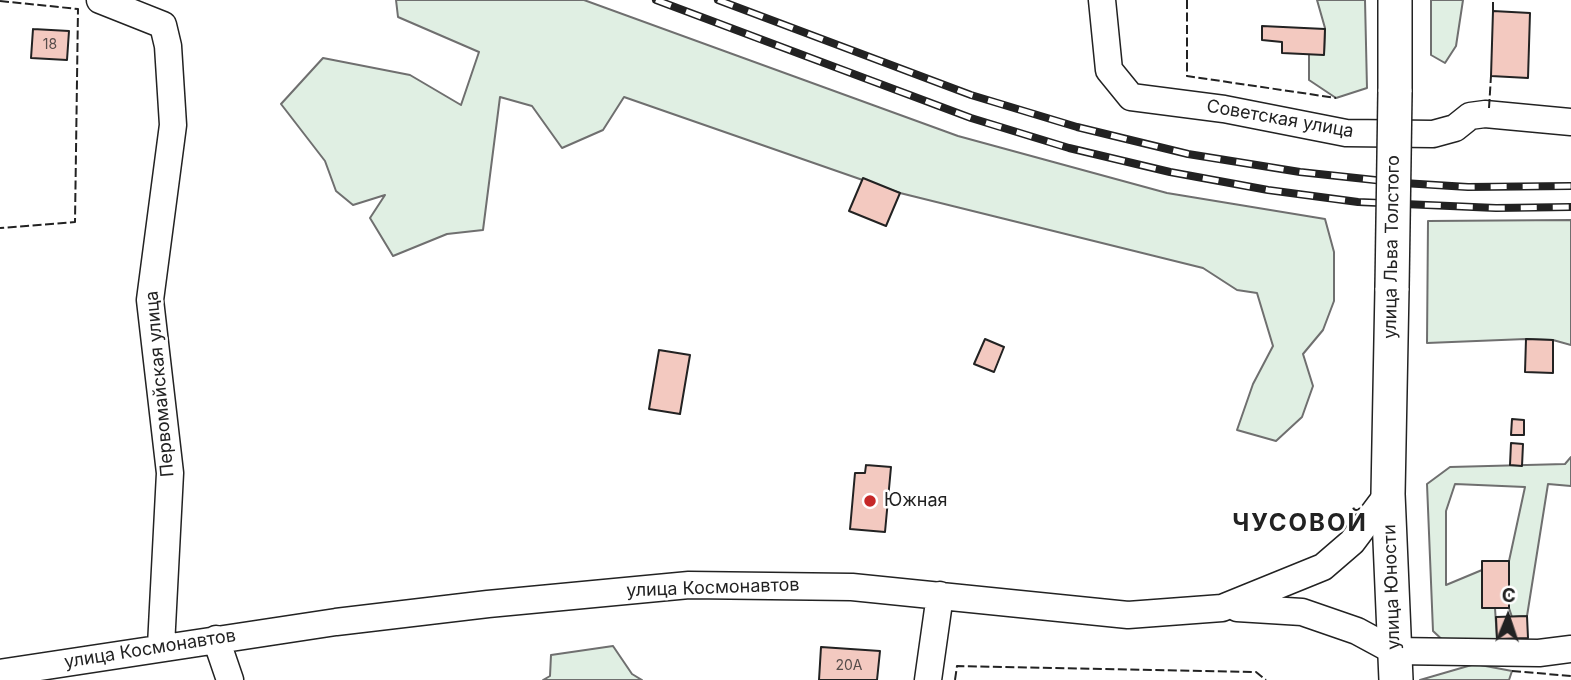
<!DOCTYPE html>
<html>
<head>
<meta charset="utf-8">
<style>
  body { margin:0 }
  #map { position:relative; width:1571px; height:680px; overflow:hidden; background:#fff; font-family:Inter,sans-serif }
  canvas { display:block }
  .north { position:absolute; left:1473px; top:582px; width:70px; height:70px; -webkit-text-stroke:5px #fff; paint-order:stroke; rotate:2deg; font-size:19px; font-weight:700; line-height:28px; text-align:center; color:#222 }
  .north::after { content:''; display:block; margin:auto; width:24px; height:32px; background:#222; clip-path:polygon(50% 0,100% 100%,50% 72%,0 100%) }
</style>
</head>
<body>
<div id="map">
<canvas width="1571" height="680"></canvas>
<div class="north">С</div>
</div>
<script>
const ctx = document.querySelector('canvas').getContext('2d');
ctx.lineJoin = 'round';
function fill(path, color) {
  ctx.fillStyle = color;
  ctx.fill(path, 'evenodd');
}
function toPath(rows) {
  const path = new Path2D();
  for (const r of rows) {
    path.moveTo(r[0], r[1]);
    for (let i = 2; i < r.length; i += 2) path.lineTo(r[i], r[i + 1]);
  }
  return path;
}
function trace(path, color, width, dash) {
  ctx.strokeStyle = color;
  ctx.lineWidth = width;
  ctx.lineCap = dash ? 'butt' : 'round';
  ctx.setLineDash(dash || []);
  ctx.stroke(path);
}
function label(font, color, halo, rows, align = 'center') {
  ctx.font = font + ' Inter,sans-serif';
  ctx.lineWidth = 5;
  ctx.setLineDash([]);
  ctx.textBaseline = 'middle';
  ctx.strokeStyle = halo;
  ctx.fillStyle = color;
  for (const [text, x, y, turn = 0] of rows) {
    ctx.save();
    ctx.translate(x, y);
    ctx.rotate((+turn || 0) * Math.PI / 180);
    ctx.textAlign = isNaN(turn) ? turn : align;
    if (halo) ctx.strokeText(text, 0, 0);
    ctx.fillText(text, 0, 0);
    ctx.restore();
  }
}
const green = toPath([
  [396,0,584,0,958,136,1167,193,1325,219,1334,252,1334,301,1323,330,1303,354,1313,386,1302,417,1276,441,1237,430,1253,384,1273,346,1257,293,1237,290,1203,268,900,193,624,97,603,130,562,148,532,106,500,97,483,230,447,234,393,256,370,218,385,195,353,205,336,191,325,161,281,104,323,58,410,75,461,105,479,52,398,17,396,0],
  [1317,0,1365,0,1367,88,1336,98,1309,80,1309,54,1324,54,1325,28,1317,0],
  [1431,0,1463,0,1456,46,1445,63,1431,55,1431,0],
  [1571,220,1571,345,1553,340,1526,339,1427,343,1428,221,1571,220],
  [1571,457,1571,486,1548,484,1527,616,1512,617,1509,608,1509,561,1525,487,1455,484,1446,511,1446,585,1482,570,1482,607,1495,608,1497,639,1449,646,1433,631,1427,484,1450,467,1565,464,1571,457],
  [613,646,632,674,642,680,543,680,550,676,551,655,613,646],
  [1475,664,1512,671,1509,680,1420,680,1475,664]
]);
const building = toPath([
  [1493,11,1530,13,1528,78,1491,76,1493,11],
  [1262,26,1325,29,1324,55,1282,53,1282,42,1262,40,1262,26],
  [33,29,69,31,67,60,31,58,33,29],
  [863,178,900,193,886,226,849,211,863,178],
  [985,339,1004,347,994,372,974,364,985,339],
  [1526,339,1553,340,1553,373,1525,372,1526,339],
  [659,350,690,355,680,414,649,409,659,350],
  [1512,419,1524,420,1524,435,1511,435,1512,419],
  [1511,443,1523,444,1522,466,1510,465,1511,443],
  [866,465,891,467,885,532,850,529,855,473,865,473,866,465],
  [1482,561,1509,561,1509,608,1482,608,1482,561],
  [1527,616,1528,638,1497,639,1496,617,1527,616],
  [821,647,880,651,877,680,819,680,821,647]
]);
const minor = toPath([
  [100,0,163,25,168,46,173,125,150,300,170,473,161,646],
  [1102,0,1109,70,1131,97,1224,109,1346,133,1433,134,1455,128,1470,116,1485,114,1571,122],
  [1237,608,1302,612,1357,631,1394,651,1539,653,1571,649],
  [216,639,230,680],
  [0,673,336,622,488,604,689,585,852,587,1128,615,1222,608,1323,567,1352,542,1388,494],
  [928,680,940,595]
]);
const major = toPath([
  [1395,92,1395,0],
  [1392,288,1388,494,1396,680]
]);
const rail = toPath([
  [656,0,971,118,1069,148,1170,172,1268,190,1358,202,1496,208,1571,207],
  [718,0,971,95,1077,127,1188,154,1300,172,1403,183,1468,187,1571,186]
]);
const majorBridge = toPath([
  [1392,288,1395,92]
]);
const fence = toPath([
  [1187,0,1187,76,1336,98],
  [0,1,78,9,75,222,0,228],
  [1493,11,1493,0],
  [1489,108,1491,76],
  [1512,671,1571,676],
  [955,680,957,666,1256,672,1266,680]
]);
const markers = [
  [870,501,7,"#c62828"]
];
const numberNames = [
  ["18",50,45],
  ["20А",849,666]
];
const streetNames = [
  ["Советская улица",1280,119,10],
  ["улица Льва Толстого",1392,247,-89],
  ["Первомайская улица",160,384,-95],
  ["улица Юности",1392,587,-92],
  ["улица Космонавтов",713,588,-2],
  ["улица Космонавтов",150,649,-9]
];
const poiNames = [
  ["Южная",884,501]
];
const districtNames = [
  ["ЧУСОВОЙ",1300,524]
];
fill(green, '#e0efe3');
trace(green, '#6f6f6f', 2);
fill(building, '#f3c9c0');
trace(building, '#222', 2);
trace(minor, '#222', 29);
trace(major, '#222', 36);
trace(minor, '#fff', 26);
trace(major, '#fff', 33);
trace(rail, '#222', 8);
trace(rail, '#fff', 5, [16]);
trace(majorBridge, '#222', 36, []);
trace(majorBridge, '#fff', 33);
trace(fence, '#222', 2, [9, 3.5]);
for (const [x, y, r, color] of markers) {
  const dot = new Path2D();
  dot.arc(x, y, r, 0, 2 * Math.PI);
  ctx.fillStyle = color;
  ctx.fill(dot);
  trace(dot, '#fff', 2.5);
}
label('14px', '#564c4a', null, numberNames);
label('18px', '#222', '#fff', streetNames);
label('18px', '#222', '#fff', poiNames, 'left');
ctx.letterSpacing = '2px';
label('bold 24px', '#222', '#fff', districtNames);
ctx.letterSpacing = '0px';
</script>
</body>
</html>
